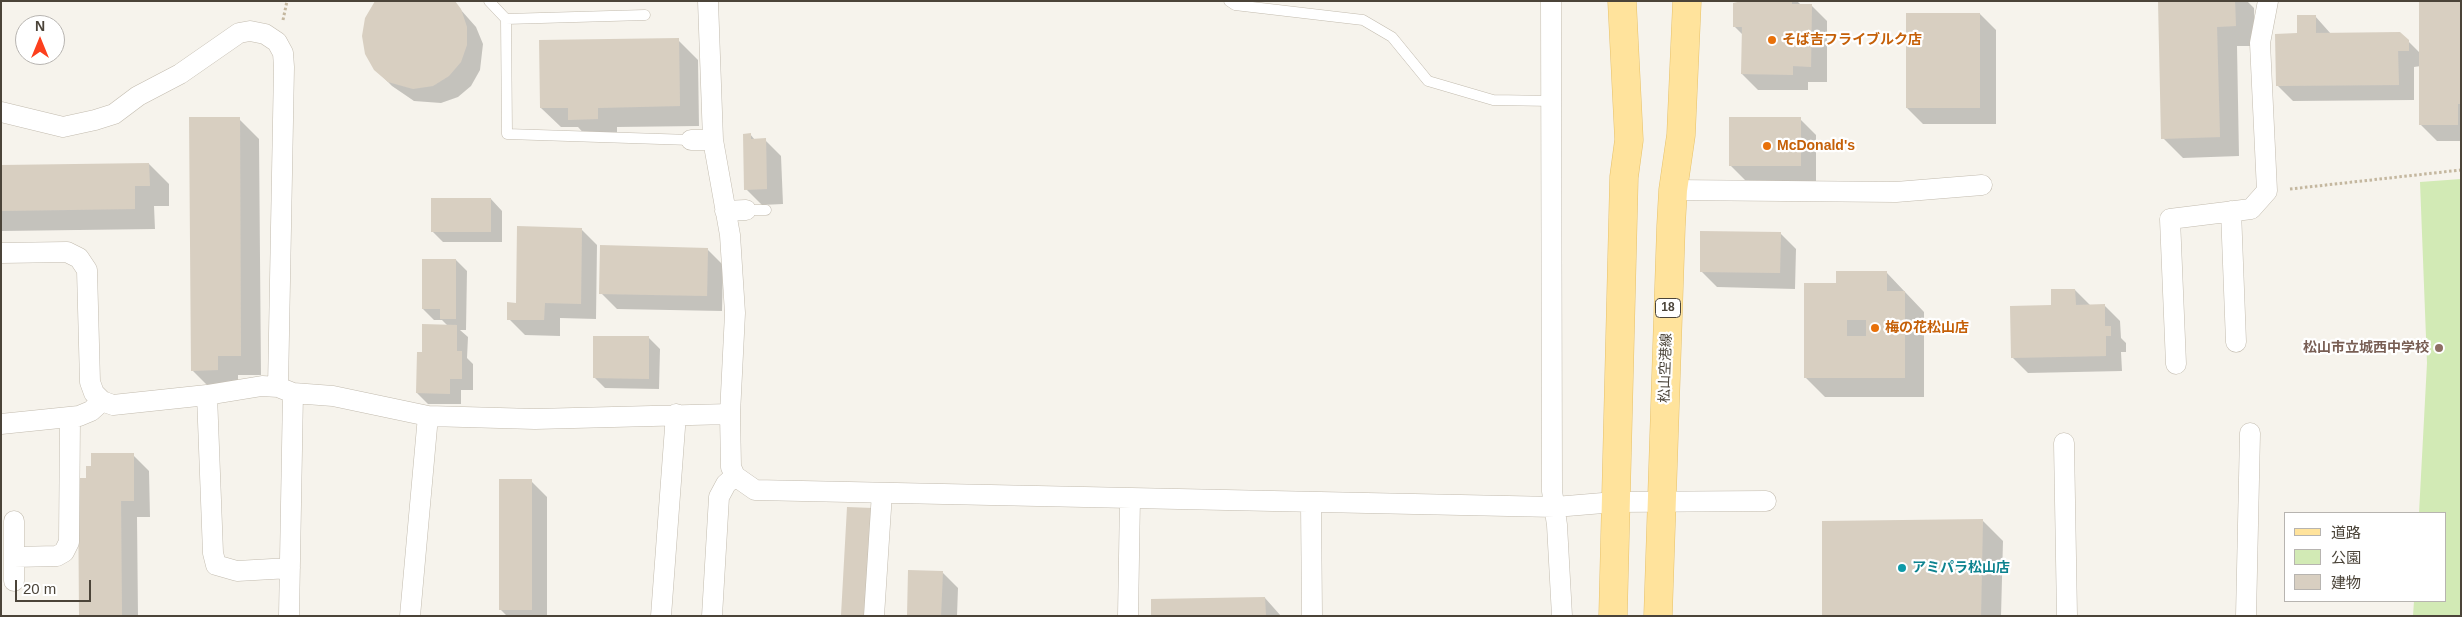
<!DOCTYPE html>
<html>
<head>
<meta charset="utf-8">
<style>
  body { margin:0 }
  #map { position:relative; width:2462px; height:617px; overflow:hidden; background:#f6f3ec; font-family:Arial,"Noto Sans JP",sans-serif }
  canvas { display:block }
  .frame { position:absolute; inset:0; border:2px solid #4b4439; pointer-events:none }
  .legend { position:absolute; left:2284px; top:512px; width:162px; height:90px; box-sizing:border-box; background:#fff; border:1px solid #b7b4b0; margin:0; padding:6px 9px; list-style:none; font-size:15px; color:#4b4439 }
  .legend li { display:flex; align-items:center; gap:10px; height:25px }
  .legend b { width:25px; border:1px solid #b7b4b0 }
  .north { position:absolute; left:15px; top:15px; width:50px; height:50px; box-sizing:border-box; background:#fff; border:1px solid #b7b4b0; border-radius:50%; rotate:0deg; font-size:14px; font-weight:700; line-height:20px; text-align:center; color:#4b4439 }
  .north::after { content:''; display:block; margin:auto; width:18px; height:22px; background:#fc3f1d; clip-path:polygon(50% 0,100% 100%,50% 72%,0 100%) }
  .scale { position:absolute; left:15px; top:580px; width:76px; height:22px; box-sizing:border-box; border:2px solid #4b4439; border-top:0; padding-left:6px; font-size:15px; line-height:18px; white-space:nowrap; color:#4b4439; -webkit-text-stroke:4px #fff; paint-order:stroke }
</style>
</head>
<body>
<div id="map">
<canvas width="2462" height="617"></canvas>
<div class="frame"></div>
<ul class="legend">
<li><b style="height:6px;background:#ffe39c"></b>道路</li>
<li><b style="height:14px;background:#d2eab5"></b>公園</li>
<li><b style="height:14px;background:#d8cfc1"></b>建物</li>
</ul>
<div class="north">N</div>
<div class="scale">20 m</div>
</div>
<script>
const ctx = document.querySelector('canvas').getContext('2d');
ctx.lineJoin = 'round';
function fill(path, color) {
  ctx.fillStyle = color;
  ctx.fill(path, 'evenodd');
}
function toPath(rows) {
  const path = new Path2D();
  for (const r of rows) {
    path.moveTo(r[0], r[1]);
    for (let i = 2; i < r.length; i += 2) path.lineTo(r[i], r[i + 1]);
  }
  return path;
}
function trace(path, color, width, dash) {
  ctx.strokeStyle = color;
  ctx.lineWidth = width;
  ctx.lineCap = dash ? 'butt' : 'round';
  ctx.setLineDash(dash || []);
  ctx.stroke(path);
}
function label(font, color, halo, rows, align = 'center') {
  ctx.font = font + ' Arial,"Noto Sans JP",sans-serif';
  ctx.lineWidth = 4.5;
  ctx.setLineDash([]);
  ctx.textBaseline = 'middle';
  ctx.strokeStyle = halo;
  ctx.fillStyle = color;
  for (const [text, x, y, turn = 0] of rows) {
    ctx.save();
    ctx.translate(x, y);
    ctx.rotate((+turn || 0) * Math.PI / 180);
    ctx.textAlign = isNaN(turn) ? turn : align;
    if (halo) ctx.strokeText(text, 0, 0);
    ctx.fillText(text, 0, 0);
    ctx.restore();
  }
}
const green = toPath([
  [2461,179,2461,616,2413,616,2414,601,2446,601,2446,513,2419,513,2427,363,2420,182]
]);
const shadow = toPath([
  [453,1,476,27,483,44,480,70,471,86,458,97,441,103,414,101,392,86,375,69],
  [1743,1,1797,1,1801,5,1811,5,1827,21,1827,82,1808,82,1808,90,1758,90,1742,74,1743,35,1734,26],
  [2159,1,2247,1,2254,8,2255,46,2237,46,2239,156,2183,158,2163,138],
  [2461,3,2461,141,2437,141,2421,125,2421,66,2414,67,2414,100,2293,101,2277,85,2299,34,2315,16,2331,34,2408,41,2421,54],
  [1980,14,1996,30,1996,124,1923,124,1907,108],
  [678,40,698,60,699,126,617,127,617,139,589,139,578,127,561,127,541,108],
  [239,119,259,139,261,375,238,375,238,390,212,390,192,370],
  [1800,119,1816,135,1816,181,1746,181,1730,165],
  [750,134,755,140,765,140,781,156,783,204,762,205,746,189],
  [149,164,169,184,169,206,154,206,155,229,1,231,1,166],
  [491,199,502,211,502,242,443,242,432,231],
  [581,229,597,245,596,319,560,318,560,336,525,335,509,319,517,304],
  [1780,233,1796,249,1795,289,1717,287,1701,271],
  [707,249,723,265,722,311,617,309,601,293],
  [456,260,467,271,466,330,460,330,468,337,467,358,473,364,473,390,461,390,461,404,428,404,417,393,423,353,448,326,442,320,434,320,423,309],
  [1887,273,1924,312,1924,397,1825,397,1805,377,1837,285],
  [2075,290,2090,305,2104,305,2120,321,2121,338,2126,343,2126,352,2121,352,2122,371,2028,373,2012,357,2053,307],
  [649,338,660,349,659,389,605,388,594,377],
  [133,455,149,471,150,517,137,517,138,616,80,616,87,479],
  [531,481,547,497,547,616,507,616,500,609],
  [1983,521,2003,541,2001,616,1823,616],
  [942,572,958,588,957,616,908,616],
  [1265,598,1281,616,1152,616]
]);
const building = toPath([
  [455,1,461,9,467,27,467,45,461,62,449,76,433,86,413,89,388,82,374,70,365,54,362,36,365,18,375,1],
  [1742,1,1792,1,1792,4,1812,4,1811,67,1793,66,1793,75,1741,74,1742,27,1733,27,1733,3],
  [2158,1,2235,1,2236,26,2217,27,2220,137,2161,139],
  [2419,2,2461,2,2461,104,2458,104,2458,125,2419,125],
  [1906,13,1980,13,1980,108,1906,108],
  [2297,15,2316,15,2316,33,2400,32,2409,40,2409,51,2398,51,2399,85,2276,86,2275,34,2297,33],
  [679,38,680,106,598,108,598,119,568,120,568,108,540,108,539,40],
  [189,117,240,117,241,356,218,356,218,370,191,371],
  [1729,117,1801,117,1801,166,1729,166],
  [751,133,751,139,766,138,767,189,744,190,743,134],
  [149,163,150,186,135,186,135,209,1,211,1,165],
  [431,198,491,198,491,232,431,232],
  [517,226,582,228,581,304,545,303,544,320,507,320,507,302,516,303],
  [1700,231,1781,232,1780,273,1700,272],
  [600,245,708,248,707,296,599,294],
  [422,259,456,259,456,319,440,319,440,309,422,309],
  [1836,271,1887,271,1887,291,1905,291,1905,378,1804,378,1804,283,1836,283],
  [1847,320,1866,320,1866,336,1847,336],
  [2051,289,2075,289,2076,305,2105,304,2105,326,2111,326,2111,336,2106,336,2106,356,2011,358,2010,306,2051,305],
  [422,324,457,325,457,351,462,351,462,379,450,379,450,394,416,393,417,352,422,352],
  [593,336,649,336,649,379,593,378],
  [91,453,134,453,134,501,121,501,122,615,79,616,78,478,86,478,86,466,91,466],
  [499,479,532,479,532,610,499,610],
  [847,507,873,508,867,616,841,615],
  [1983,519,1981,616,1822,616,1822,521],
  [908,570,943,571,941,616,907,616],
  [1265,597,1266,616,1151,616,1151,599]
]);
const path = toPath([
  [283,20,287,1],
  [2290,189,2461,170]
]);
const service = toPath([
  [489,1,506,19,507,134,691,140],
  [1229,1,1235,5,1363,20,1392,37,1428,81,1493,100,1552,101],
  [506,19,645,15],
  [746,210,766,210]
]);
const minor = toPath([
  [708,1,713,140,730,235,735,313,730,414,731,467,735,476,755,490,1555,507,1615,502,1766,501],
  [1551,1,1552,491,1557,525,1562,616],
  [1,112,63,127,95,120,114,114,138,96,180,74,239,33,250,31,265,34,277,42,283,53,284,67,278,387],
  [691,140,713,140],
  [1673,190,1896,192,1982,185],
  [725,211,746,210],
  [2231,211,2236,342],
  [1,253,67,252,79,258,87,270,90,382,94,393,102,401,113,405,207,395,262,386,278,387,293,393,333,396,428,416,535,419,730,414],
  [2176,364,2170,219,2251,209,2267,191,2260,43,2268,1],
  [207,395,213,553,216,565,237,571,290,568],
  [1,424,79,416,91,411,102,401],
  [2064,443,2067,616],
  [1311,504,1312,616],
  [14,557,57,556,64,552,69,542,70,418],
  [14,581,14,521],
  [289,616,293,393],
  [410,616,428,416],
  [661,616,676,414],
  [712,616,719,497,726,484,735,476],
  [874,616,882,493],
  [1128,616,1130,498],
  [2246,616,2250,433]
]);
const primary = toPath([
  [1613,616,1624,177,1629,140,1622,1],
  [1658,616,1671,226,1673,190,1681,135,1687,1]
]);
const markers = [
  [1772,40,5,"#e8710a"],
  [1767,146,5,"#e8710a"],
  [1875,328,5,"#e8710a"],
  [2439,348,5,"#8d6e63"],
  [1902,568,5,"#0f9aa8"]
];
const shields = [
  [1668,308,25]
];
const shieldNames = [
  ["18",1668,308]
];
const foodNames = [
  ["そば吉フライブルク店",1782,40],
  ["McDonald's",1777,146],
  ["梅の花松山店",1885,328]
];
const educationNames = [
  ["松山市立城西中学校",2429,348]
];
const streetNames = [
  ["松山空港線",1666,368,-88]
];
const cultureNames = [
  ["アミパラ松山店",1912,568]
];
fill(green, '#d2eab5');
fill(shadow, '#0003');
fill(building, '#d8cfc1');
trace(service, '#c2bbae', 11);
trace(minor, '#c2bbae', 21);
trace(primary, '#e6c16a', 29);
trace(path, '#c4b79f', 3, [2.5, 2.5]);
trace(service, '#fff', 10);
trace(minor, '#fff', 20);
trace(primary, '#ffe39c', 28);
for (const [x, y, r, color] of markers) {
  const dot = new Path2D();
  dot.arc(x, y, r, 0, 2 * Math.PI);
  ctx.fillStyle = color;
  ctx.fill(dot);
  trace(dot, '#fff', 2);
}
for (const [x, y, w] of shields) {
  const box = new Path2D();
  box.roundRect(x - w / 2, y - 9.5, w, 19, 4);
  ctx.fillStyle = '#fff';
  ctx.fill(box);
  trace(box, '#4b4439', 1);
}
label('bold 12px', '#4b4439', null, shieldNames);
label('bold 14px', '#c56008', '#fff', foodNames, 'left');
label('bold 14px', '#785e54', '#fff', educationNames, 'right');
label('14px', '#4b4439', '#fff', streetNames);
label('bold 14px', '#0d838f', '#fff', cultureNames, 'left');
</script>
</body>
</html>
